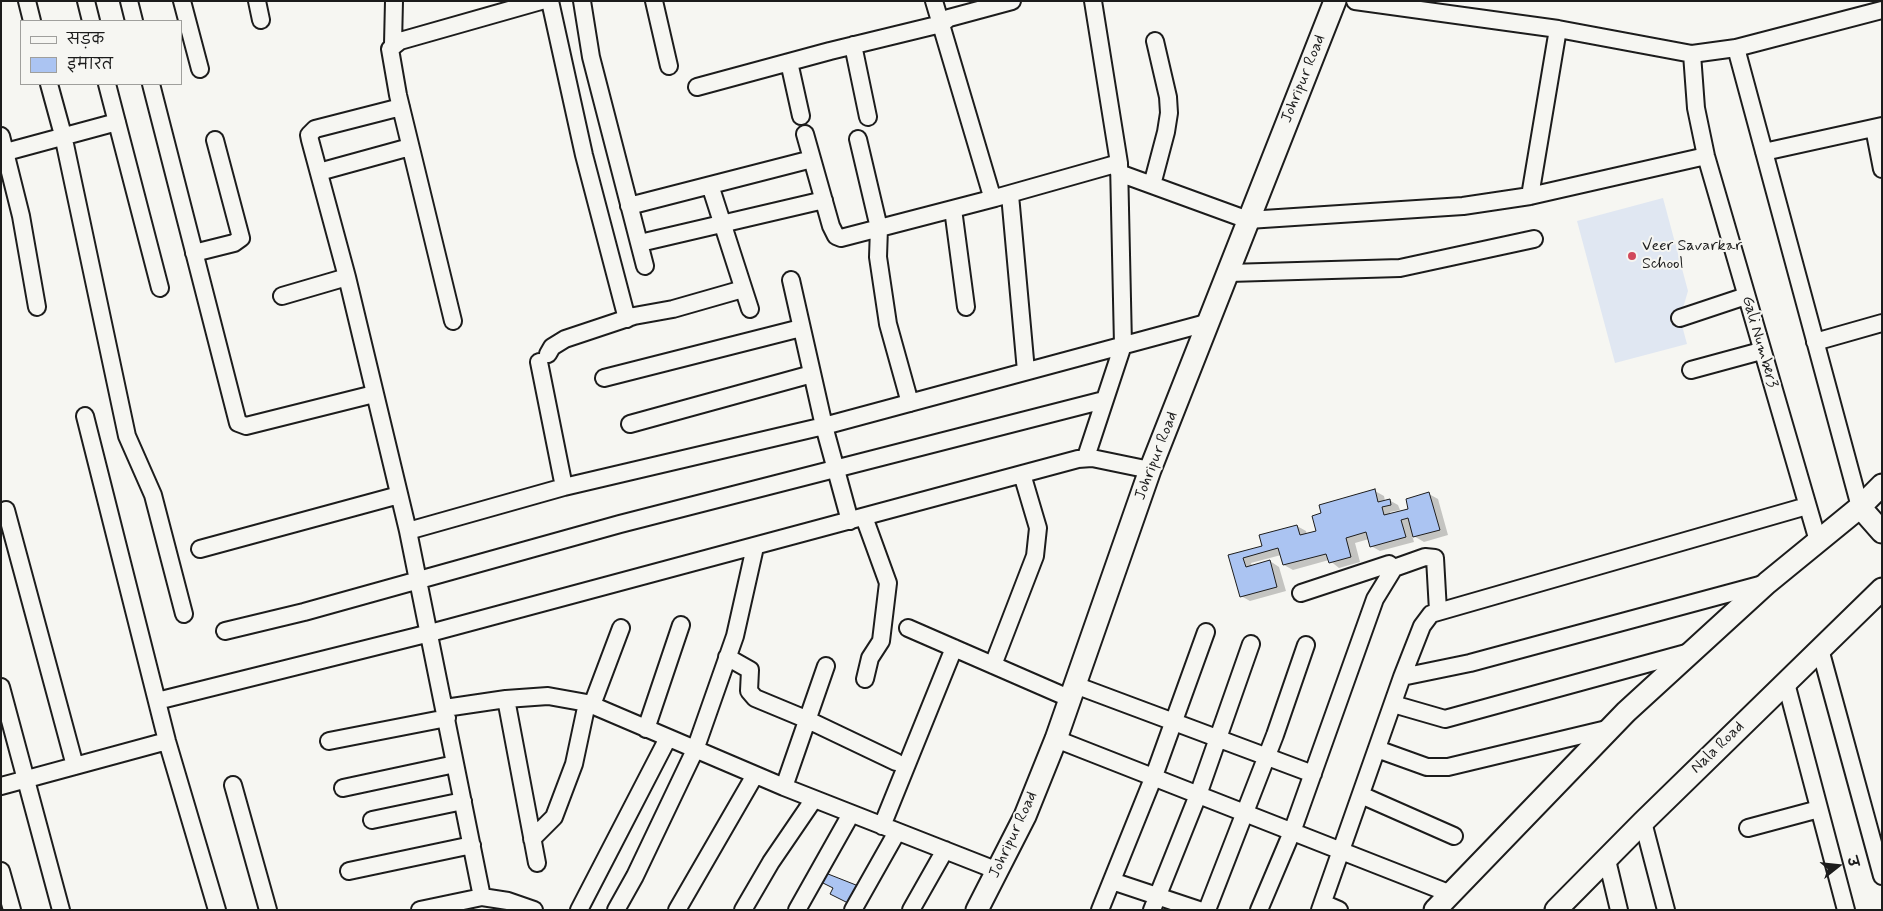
<!DOCTYPE html>
<html>
<head>
<meta charset="utf-8">
<style>
  body { margin:0 }
  #map { position:relative; width:1883px; height:911px; overflow:hidden; background:#f6f6f2; font-family:Mynerve,"Playpen Sans Deva",sans-serif }
  canvas { display:block }
  .frame { position:absolute; inset:0; border:2px solid #1c1c1c; pointer-events:none }
  .legend { position:absolute; left:20px; top:20px; width:162px; height:65px; box-sizing:border-box; background:#f6f6f2; border:1px solid #9f9f9c; margin:0; padding:6px 9px; list-style:none; font-size:15px; color:#1c1c1c }
  .legend li { display:flex; align-items:center; gap:10px; height:25px }
  .legend b { width:25px; border:1px solid #9f9f9c }
  .north { position:absolute; left:1813px; top:841px; width:50px; height:50px; -webkit-text-stroke:4px #f6f6f2; paint-order:stroke; rotate:74deg; font-size:14px; font-weight:700; line-height:20px; text-align:center; color:#1c1c1c }
  .north::after { content:''; display:block; margin:auto; width:18px; height:22px; background:#1c1c1c; clip-path:polygon(50% 0,100% 100%,50% 72%,0 100%) }
</style>
</head>
<body>
<div id="map">
<canvas width="1883" height="911"></canvas>
<div class="frame"></div>
<ul class="legend">
<li><b style="height:6px;background:#f6f6f2"></b>सड़क</li>
<li><b style="height:14px;background:#abc4f2"></b>इमारत</li>
</ul>
<div class="north">उ</div>
</div>
<script>
const ctx = document.querySelector('canvas').getContext('2d');
ctx.lineJoin = 'round';
function fill(path, color) {
  ctx.fillStyle = color;
  ctx.fill(path, 'evenodd');
}
function toPath(rows) {
  const path = new Path2D();
  for (const r of rows) {
    path.moveTo(r[0], r[1]);
    for (let i = 2; i < r.length; i += 2) path.lineTo(r[i], r[i + 1]);
  }
  return path;
}
function trace(path, color, width, dash) {
  ctx.strokeStyle = color;
  ctx.lineWidth = width;
  ctx.lineCap = dash ? 'butt' : 'round';
  ctx.setLineDash(dash || []);
  ctx.stroke(path);
}
function label(font, color, halo, rows, align = 'center') {
  ctx.font = font + ' Mynerve,sans-serif';
  ctx.lineWidth = 4;
  ctx.setLineDash([]);
  ctx.textBaseline = 'middle';
  ctx.strokeStyle = halo;
  ctx.fillStyle = color;
  for (const [text, x, y, turn = 0] of rows) {
    ctx.save();
    ctx.translate(x, y);
    ctx.rotate((+turn || 0) * Math.PI / 180);
    ctx.textAlign = isNaN(turn) ? turn : align;
    if (halo) ctx.strokeText(text, 0, 0);
    ctx.fillText(text, 0, 0);
    ctx.restore();
  }
}
const built = toPath([
  [1663,198,1688,291,1680,318,1687,344,1615,363,1577,221]
]);
const shadow = toPath([
  [1375,491,1384,496,1385,501,1389,500,1398,505,1400,510,1390,512,1391,515,1410,510,1429,494,1438,499,1448,535,1424,542,1412,535,1414,542,1380,551,1371,546,1369,539,1355,543,1360,562,1339,568,1329,560,1293,570,1284,565,1281,555,1251,563,1252,566,1270,561,1279,567,1286,591,1250,601,1241,596,1230,556,1264,547,1297,526,1306,531,1307,535,1317,532]
]);
const building = toPath([
  [1375,489,1378,502,1390,499,1391,505,1382,507,1384,515,1408,509,1406,499,1429,492,1440,530,1413,537,1408,518,1401,520,1406,537,1370,547,1366,532,1346,538,1351,557,1329,563,1326,554,1283,565,1278,548,1243,558,1246,567,1270,560,1277,587,1240,597,1228,555,1262,546,1259,535,1297,525,1300,535,1316,531,1312,516,1321,513,1319,505,1375,489],
  [823,872,861,887,852,905,830,894,833,888,819,881,823,872]
]);
const minor = toPath([
  [27,1,32,21],
  [86,1,91,21],
  [129,1,134,21],
  [182,1,200,69],
  [257,1,261,20],
  [550,1,584,155,627,319],
  [582,1,591,57,645,266],
  [654,1,669,66],
  [934,1,991,193,995,198,1119,163],
  [1355,1,1558,29,1692,54,1736,48,1882,10],
  [393,44,394,1],
  [853,45,868,117],
  [1736,48,1860,507],
  [1692,54,1696,108,1706,156,1818,541],
  [789,62,801,116],
  [49,84,63,135,127,436,153,495,184,614],
  [107,84,160,288],
  [151,84,238,423,246,426,374,394],
  [697,87,830,51,941,24,949,18,1012,1],
  [401,107,315,129,309,135,310,140,347,277,408,531,482,897],
  [1874,128,1882,169],
  [805,134,831,226,836,236,841,238,995,198],
  [1,136,21,216,37,307],
  [858,139,879,228,878,257,888,324,910,403],
  [6,152,117,122],
  [1764,152,1882,126],
  [319,172,410,147],
  [1119,173,1248,220,1463,206,1530,196,1706,156],
  [710,185,750,309],
  [1152,185,1166,132,1169,113,1168,97,1155,41],
  [1010,195,1026,371],
  [1530,196,1558,29],
  [629,206,812,159],
  [953,209,966,307],
  [640,243,824,200],
  [194,253,234,243,241,238,215,140],
  [1229,273,1400,268,1534,239],
  [791,280,824,426,850,521],
  [282,296,347,277],
  [1680,318,1746,296],
  [453,321,398,95,390,49,400,41,541,1],
  [1815,342,1882,323],
  [548,354,552,347,565,339,634,316,673,309,743,289],
  [539,362,564,487],
  [1691,370,1761,351],
  [604,378,801,328],
  [85,416,167,741,217,910],
  [630,424,812,374],
  [1086,457,1123,345,1119,163,1093,1],
  [6,510,75,766],
  [864,517,888,583,881,641,870,658,865,679],
  [408,531,564,487,824,426,1210,322],
  [200,549,399,495],
  [1301,593,1389,564,1394,568],
  [908,628,1071,699],
  [225,631,304,612,620,524,1104,400],
  [1820,649,1882,876],
  [727,657,750,670,749,691,755,698,808,720,896,762],
  [993,665,1035,556,1038,528,1022,474],
  [1402,677,1470,663,1767,583],
  [1786,683,1846,910],
  [1075,685,1313,774],
  [1,687,61,910],
  [506,699,537,863],
  [157,701,430,633,1078,459,1092,458,1150,470],
  [1393,704,1445,719,1690,652],
  [592,705,621,628],
  [445,708,506,699,548,696,587,703,784,787,998,871],
  [646,729,681,625],
  [1056,739,1451,894],
  [329,741,447,718],
  [1377,749,1427,767,1448,767,1611,728],
  [233,785,268,910],
  [1,786,167,741],
  [784,787,826,666],
  [343,788,455,764],
  [1361,795,1454,836],
  [372,820,463,801],
  [1643,822,1666,910],
  [882,826,954,648],
  [1748,828,1819,809],
  [532,839,554,817,574,764,587,703],
  [1607,860,1619,910],
  [1,871,12,910],
  [349,871,472,845],
  [1112,881,1199,910],
  [1323,903,1339,910],
  [420,910,482,897,508,901,534,910],
  [579,910,668,738],
  [616,910,635,876,695,750,735,636,755,547],
  [677,910,755,775],
  [743,910,771,862,814,799],
  [797,910,851,814],
  [853,910,897,832],
  [911,910,945,850],
  [1100,910,1154,776,1206,632],
  [1152,910,1198,795,1251,644],
  [1207,910,1275,735,1306,645],
  [1259,910,1292,832,1375,599,1394,568,1425,557,1435,558,1438,611],
  [1320,910,1402,677,1422,626,1431,614,1807,506]
]);
const tertiary = toPath([
  [1860,507,1882,532],
  [977,910,1025,816,1056,739,1150,470,1335,1],
  [1435,910,1626,712,1767,583,1860,507,1882,485],
  [1556,910,1643,822,1882,589]
]);
const markers = [
  [1632,256,5,"#d1495b"]
];
const streetNames = [
  ["Johripur Road",1304,79,-68],
  ["Gali Number3",1759,342,74],
  ["Johripur Road",1157,456,-69],
  ["Nala Road",1718,748,-44],
  ["Johripur Road",1014,835,-65]
];
const poiNames = [
  ["Veer Savarkar",1642,247],
  ["School",1642,265]
];
fill(built, '#e0e7f2');
fill(shadow, '#0003');
fill(building, '#abc4f2');
trace(building, '#1c1c1c', 1);
trace(minor, '#1c1c1c', 20);
trace(tertiary, '#1c1c1c', 25);
trace(minor, '#f6f6f2', 16);
trace(tertiary, '#f6f6f2', 21);
for (const [x, y, r, color] of markers) {
  const dot = new Path2D();
  dot.arc(x, y, r, 0, 2 * Math.PI);
  ctx.fillStyle = color;
  ctx.fill(dot);
  trace(dot, '#f6f6f2', 2);
}
label('16px', '#1c1c1c', '#f6f6f2', streetNames);
label('16px', '#1c1c1c', '#f6f6f2', poiNames, 'left');
</script>
</body>
</html>
